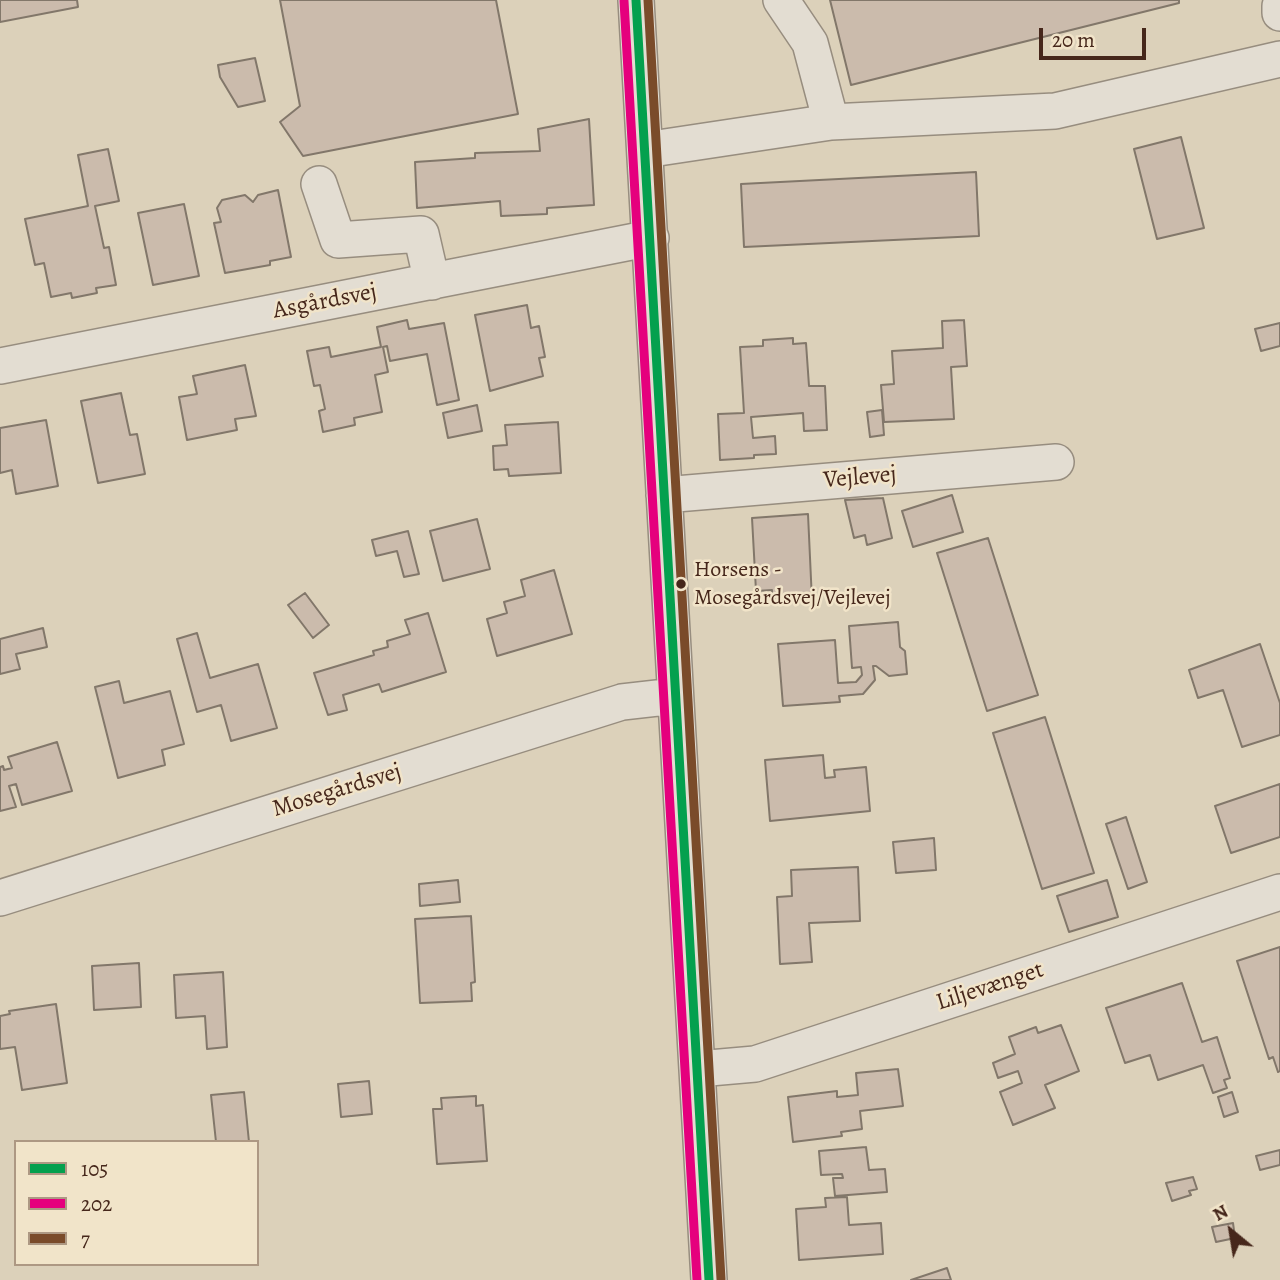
<!DOCTYPE html>
<html>
<head>
<meta charset="utf-8">
<style>
  body { margin:0 }
  #map { position:relative; width:1280px; height:1280px; overflow:hidden; background:#dcd1ba; font-family:Alegreya,serif }
  canvas { display:block }
  .legend { position:absolute; left:14px; top:1140px; width:245px; height:126px; box-sizing:border-box; background:#f1e4c9; border:2px solid #ad9883; margin:0; padding:9px 12px; list-style:none; font-size:21px; color:#46271b }
  .legend li { display:flex; align-items:center; gap:14px; height:35px }
  .legend b { width:35px; border:2px solid #ad9883 }
  .north { position:absolute; left:1196px; top:1196px; width:70px; height:70px; -webkit-text-stroke:5px #f1e4c9; paint-order:stroke; rotate:330deg; font-size:19px; font-weight:700; line-height:28px; text-align:center; color:#46271b }
  .north::after { content:''; display:block; margin:auto; width:24px; height:32px; background:#46271b; clip-path:polygon(50% 0,100% 100%,50% 72%,0 100%) }
  .scale { position:absolute; left:1039px; top:28px; width:107px; height:32px; box-sizing:border-box; border:4px solid #46271b; border-top:0; padding-left:9px; font-size:21px; line-height:24px; white-space:nowrap; color:#46271b; -webkit-text-stroke:5px #f1e4c9; paint-order:stroke }
</style>
</head>
<body>
<div id="map">
<canvas width="1280" height="1280"></canvas>
<ul class="legend">
<li><b style="height:9px;background:#04a04e"></b>105</li>
<li><b style="height:9px;background:#e5007d"></b>202</li>
<li><b style="height:9px;background:#7a4b2a"></b>7</li>
</ul>
<div class="north">N</div>
<div class="scale">20 m</div>
</div>
<script>
const ctx = document.querySelector('canvas').getContext('2d');
ctx.lineJoin = 'round';
function fill(path, color) {
  ctx.fillStyle = color;
  ctx.fill(path, 'evenodd');
}
function toPath(rows) {
  const path = new Path2D();
  for (const r of rows) {
    path.moveTo(r[0], r[1]);
    for (let i = 2; i < r.length; i += 2) path.lineTo(r[i], r[i + 1]);
  }
  return path;
}
function trace(path, color, width, dash) {
  ctx.strokeStyle = color;
  ctx.lineWidth = width;
  ctx.lineCap = dash ? 'butt' : 'round';
  ctx.setLineDash(dash || []);
  ctx.stroke(path);
}
function label(font, color, halo, rows, align = 'center') {
  ctx.font = font + ' Alegreya,serif';
  ctx.lineWidth = 5;
  ctx.setLineDash([]);
  ctx.textBaseline = 'middle';
  ctx.strokeStyle = halo;
  ctx.fillStyle = color;
  for (const [text, x, y, turn = 0] of rows) {
    ctx.save();
    ctx.translate(x, y);
    ctx.rotate((+turn || 0) * Math.PI / 180);
    ctx.textAlign = isNaN(turn) ? turn : align;
    if (halo) ctx.strokeText(text, 0, 0);
    ctx.fillText(text, 0, 0);
    ctx.restore();
  }
}
const building = toPath([
  [0,0,77,0,78,7,0,22,0,0],
  [280,0,496,0,518,114,303,156,280,122,300,106,280,0],
  [830,0,1179,0,1179,3,851,85,830,0],
  [255,58,265,101,238,107,220,77,218,65,255,58],
  [589,119,594,205,547,208,547,214,501,216,500,201,417,208,415,162,475,158,475,153,540,151,538,129,589,119],
  [1181,137,1204,228,1157,239,1134,149,1181,137],
  [108,149,119,201,95,206,104,248,109,247,116,285,96,288,97,293,72,298,71,293,51,297,44,263,35,265,25,219,88,206,78,155,108,149],
  [976,172,979,236,744,247,741,184,976,172],
  [278,190,291,257,270,261,270,265,225,273,214,223,221,222,217,208,222,200,245,195,253,202,258,195,278,190],
  [184,204,199,276,153,285,138,213,184,204],
  [527,305,531,328,539,326,545,357,539,358,543,376,490,391,475,315,527,305],
  [407,320,409,329,444,323,459,400,437,405,427,354,390,361,387,346,383,347,388,372,375,375,382,412,354,418,355,425,323,432,319,411,325,409,320,385,314,386,307,351,329,347,331,357,381,347,377,327,407,320],
  [964,320,967,366,951,367,954,419,884,422,881,385,894,384,892,351,943,348,942,321,964,320],
  [1280,323,1280,346,1261,351,1255,329,1280,323],
  [793,338,793,344,806,343,809,386,825,386,827,430,804,431,803,413,751,417,753,438,775,436,776,454,754,455,754,458,720,460,718,414,744,413,740,347,763,346,763,340,793,338],
  [245,365,256,416,235,419,237,430,187,440,179,397,197,394,193,376,245,365],
  [121,393,130,435,137,434,145,474,98,483,81,401,121,393],
  [477,405,482,431,448,438,443,413,477,405],
  [882,410,884,435,870,437,867,412,882,410],
  [46,420,58,486,16,494,12,470,0,473,0,428,46,420],
  [558,422,561,473,509,476,508,469,494,470,493,446,507,445,505,425,558,422],
  [952,495,963,532,913,547,902,511,952,495],
  [883,498,892,538,867,545,865,535,854,538,845,500,883,498],
  [808,514,812,601,795,602,795,598,772,599,772,590,756,591,752,518,808,514],
  [477,519,490,569,443,581,430,531,477,519],
  [408,531,419,574,404,577,397,551,376,556,372,540,408,531],
  [988,538,1038,695,987,711,937,553,988,538],
  [554,570,572,634,497,656,487,619,507,613,504,602,525,596,521,580,554,570],
  [305,593,329,625,313,638,288,605,305,593],
  [428,613,446,672,382,692,379,684,343,695,347,710,328,715,314,673,374,655,373,651,388,647,387,641,410,634,405,620,428,613],
  [898,622,900,647,905,651,907,674,889,676,876,666,873,666,875,680,863,694,839,696,840,702,783,706,778,644,835,640,838,683,856,682,862,675,861,667,852,668,849,626,898,622],
  [43,628,47,647,16,654,20,669,0,674,0,639,43,628],
  [197,633,210,678,258,664,277,728,231,741,221,705,197,712,177,639,197,633],
  [1260,644,1280,703,1280,735,1242,747,1223,690,1198,698,1189,670,1260,644],
  [119,681,124,703,170,691,184,744,162,750,165,765,118,778,95,687,119,681],
  [1045,717,1094,873,1042,889,993,733,1045,717],
  [57,742,72,791,22,805,16,784,9,786,16,807,0,811,0,767,3,766,4,770,12,768,8,757,57,742],
  [823,755,825,778,835,777,834,770,866,767,870,811,770,821,765,760,823,755],
  [1280,784,1280,837,1231,853,1215,806,1280,784],
  [1126,817,1147,882,1128,889,1106,824,1126,817],
  [934,838,936,870,896,873,893,842,934,838],
  [858,867,860,921,809,923,812,962,780,964,777,897,792,896,791,870,858,867],
  [458,880,460,902,420,906,419,884,458,880],
  [1107,880,1118,917,1069,932,1057,896,1107,880],
  [471,916,475,982,471,983,472,1001,420,1003,415,919,471,916],
  [1280,947,1280,1071,1278,1072,1273,1057,1269,1059,1237,961,1280,947],
  [139,963,141,1007,94,1010,92,966,139,963],
  [223,972,227,1047,207,1049,205,1016,176,1018,174,975,223,972],
  [1182,983,1202,1042,1217,1037,1230,1078,1224,1080,1227,1088,1213,1093,1203,1065,1158,1080,1150,1055,1125,1063,1106,1008,1182,983],
  [56,1004,67,1083,22,1090,15,1047,0,1049,0,1016,10,1014,9,1011,56,1004],
  [1061,1025,1079,1071,1045,1085,1055,1108,1013,1125,1000,1092,1022,1083,1018,1071,998,1078,993,1063,1015,1054,1009,1037,1036,1027,1038,1033,1061,1025],
  [898,1069,903,1106,860,1111,862,1129,841,1132,842,1136,793,1142,788,1097,837,1091,837,1097,858,1095,856,1073,898,1069],
  [369,1081,372,1114,341,1117,338,1084,369,1081],
  [244,1092,249,1142,216,1142,211,1095,244,1092],
  [1232,1092,1238,1112,1224,1117,1218,1097,1232,1092],
  [476,1096,476,1106,483,1105,487,1161,437,1164,433,1109,442,1109,441,1098,476,1096],
  [866,1147,869,1170,885,1169,887,1192,835,1196,833,1178,843,1178,842,1174,821,1175,819,1151,866,1147],
  [1280,1150,1280,1165,1260,1170,1256,1156,1280,1150],
  [1193,1177,1197,1189,1189,1191,1191,1195,1172,1201,1166,1183,1193,1177],
  [847,1197,849,1225,881,1223,883,1254,799,1260,796,1209,826,1207,825,1198,847,1197],
  [1233,1223,1235,1238,1216,1242,1212,1227,1233,1223],
  [947,1268,951,1280,911,1280,947,1268]
]);
const minor = toPath([
  [636,0,709,1280],
  [781,0,810,43,831,122],
  [1280,6,1280,13],
  [645,150,831,122,1055,111,1280,59],
  [319,184,338,240,421,234,432,282],
  [0,366,651,238],
  [664,495,1056,462],
  [0,898,622,702,675,696],
  [698,1069,755,1064,1280,892]
]);
const bus1 = toPath([
  [636,0,709,1280]
]);
const bus2 = toPath([
  [624,1,697,1280]
]);
const bus3 = toPath([
  [648,0,721,1279]
]);
const markers = [
  [681,584,6,"#46271b"]
];
const busNames = [
  ["Horsens -",694,571],
  ["Mosegårdsvej/Vejlevej",694,599]
];
const streetNames = [
  ["Asgårdsvej",325,302,-11],
  ["Vejlevej",860,478,-5],
  ["Mosegårdsvej",337,791,-17],
  ["Liljevænget",990,987,-18]
];
fill(building, '#cbbbac');
trace(building, '#82776a', 2);
trace(minor, '#978d7f', 38);
trace(minor, '#e3ddd2', 35);
trace(bus1, '#04a04e', 9);
trace(bus2, '#e5007d', 9);
trace(bus3, '#7a4b2a', 9);
for (const [x, y, r, color] of markers) {
  const dot = new Path2D();
  dot.arc(x, y, r, 0, 2 * Math.PI);
  ctx.fillStyle = color;
  ctx.fill(dot);
  trace(dot, '#f1e4c9', 2.5);
}
label('22px', '#46271b', '#f1e4c9', busNames, 'left');
label('24px', '#46271b', '#f1e4c9', streetNames);
</script>
</body>
</html>
